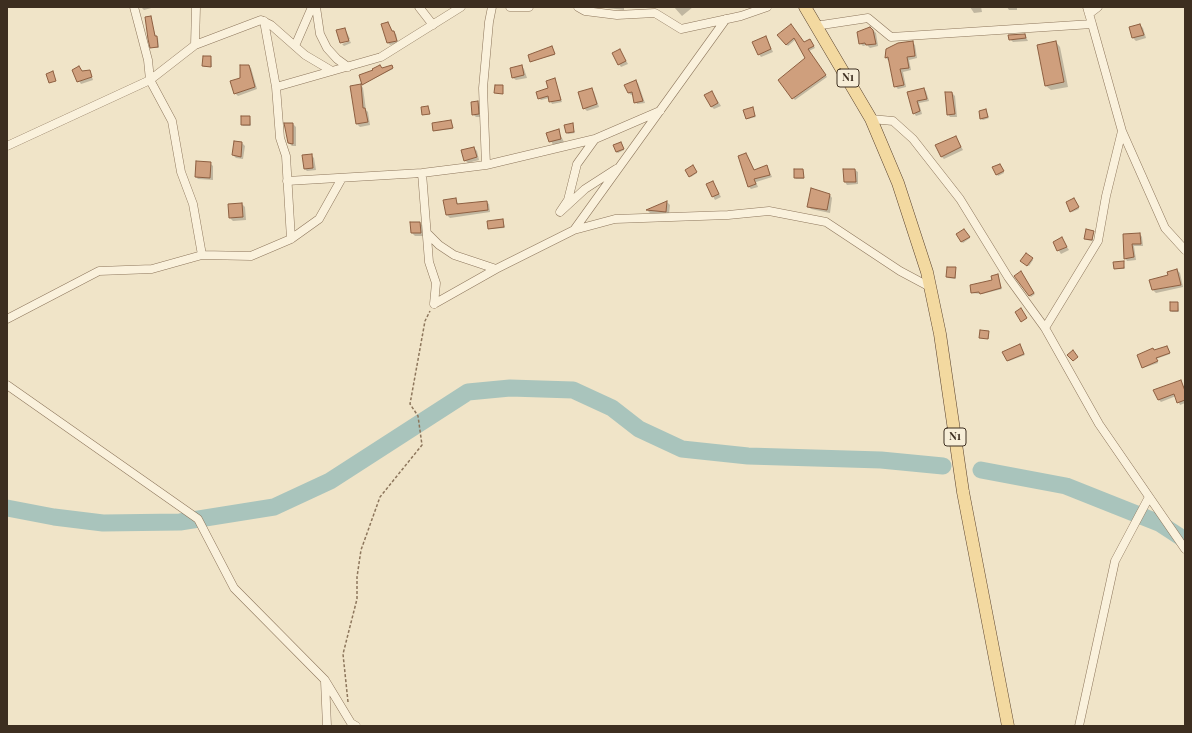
<!DOCTYPE html>
<html>
<head>
<meta charset="utf-8">
<style>
  body { margin:0 }
  #map { position:relative; width:1192px; height:733px; overflow:hidden; background:#f0e4c8; font-family:"Playfair Display",serif }
  canvas { display:block }
  .frame { position:absolute; inset:0; border:8px solid #3d2e20; pointer-events:none }
</style>
</head>
<body>
<div id="map">
<canvas width="1192" height="733"></canvas>
<div class="frame"></div>
</div>
<script>
const ctx = document.querySelector('canvas').getContext('2d');
ctx.lineJoin = 'round';
function fill(path, color) {
  ctx.fillStyle = color;
  ctx.fill(path, 'evenodd');
}
function toPath(rows) {
  const path = new Path2D();
  for (const r of rows) {
    path.moveTo(r[0], r[1]);
    for (let i = 2; i < r.length; i += 2) path.lineTo(r[i], r[i + 1]);
  }
  return path;
}
function trace(path, color, width, dash) {
  ctx.strokeStyle = color;
  ctx.lineWidth = width;
  ctx.lineCap = dash ? 'butt' : 'round';
  ctx.setLineDash(dash || []);
  ctx.stroke(path);
}
function label(font, color, halo, rows, align = 'center') {
  ctx.font = font + ' "Playfair Display",serif';
  ctx.lineWidth = 3;
  ctx.setLineDash([]);
  ctx.textBaseline = 'middle';
  ctx.strokeStyle = halo;
  ctx.fillStyle = color;
  for (const [text, x, y, turn = 0] of rows) {
    ctx.save();
    ctx.translate(x, y);
    ctx.rotate((+turn || 0) * Math.PI / 180);
    ctx.textAlign = isNaN(turn) ? turn : align;
    if (halo) ctx.strokeText(text, 0, 0);
    ctx.fillText(text, 0, 0);
    ctx.restore();
  }
}
const shadow = toPath([
  [141,7,155,7,144,10],
  [599,7,624,7,624,10],
  [674,7,693,7,682,16],
  [970,7,981,7,982,12,974,13],
  [1007,7,1017,7,1017,10,1009,10],
  [150,17,156,37,158,38,159,48,151,47],
  [388,23,393,32,396,34,398,43,390,45,388,43],
  [1140,25,1143,28,1146,38,1136,41,1133,38],
  [792,27,804,43,810,40,812,42,815,48,809,51,827,77,795,100,793,98,806,59,796,39,788,46,786,44],
  [345,29,350,39,341,43],
  [873,30,876,33,878,46,870,48,867,45,863,46,860,43],
  [1025,35,1028,41,1013,42,1010,39],
  [766,37,773,52,761,57,759,54],
  [350,41,351,43,344,46,342,44],
  [912,42,915,45,917,58,909,60,911,70,903,72,906,87,898,89,895,86,889,61,886,58,887,50],
  [1056,42,1060,47,1068,87,1051,90,1046,86],
  [553,49,555,55,531,61],
  [620,50,628,64,621,67,619,64],
  [211,57,212,67,204,67,203,66],
  [249,66,251,68,257,89,238,96,235,93],
  [522,66,524,69,527,78,516,80,513,78],
  [392,67,393,69,363,84,382,69],
  [79,68,83,72,90,71,93,80,81,84,73,71],
  [555,80,562,102,552,104,549,98,541,100,539,98,549,88],
  [635,81,638,83,645,103,637,104,634,94,631,95,629,93,626,85],
  [361,85,363,88,366,110,368,112,370,125,360,127,357,124],
  [591,89,594,92,599,107,587,111,584,108],
  [924,89,926,91,929,101,919,103,922,114,916,116,914,113,908,92],
  [712,92,721,106,714,109,711,106],
  [946,93,952,93,955,96,957,117,950,117,948,114],
  [478,102,480,105,481,117,476,117,473,114],
  [753,109,756,117,748,119,747,118],
  [986,110,989,118,983,120,981,119],
  [250,117,251,126,243,126,242,125],
  [451,121,453,129,434,131,433,124],
  [293,124,296,127,296,146,292,146,289,143],
  [572,124,575,133,568,134,567,133],
  [558,130,564,142,553,145,548,133],
  [956,137,963,150,944,159,941,156],
  [235,142,242,143,245,146,243,159,236,158,233,155],
  [622,144,624,150,618,153,616,152],
  [474,148,477,151,479,160,468,163,465,160],
  [746,154,755,171,767,166,772,177,756,182,758,187,751,189,749,187],
  [311,155,314,158,316,170,307,171,304,168],
  [210,163,213,166,213,180,198,179,196,177],
  [1001,166,1004,173,998,176,997,174],
  [694,168,697,173,691,177,689,176],
  [803,170,804,179,796,179,795,178],
  [855,170,858,172,858,184,847,185,845,182],
  [713,182,721,197,715,200,707,185],
  [830,195,832,198,830,213,811,209,808,206],
  [455,199,459,205,486,202,489,204,490,212,450,218,447,215],
  [1075,201,1079,209,1072,212,1071,211],
  [667,202,670,205,669,214,650,213,648,211],
  [242,204,245,207,246,220,233,221,230,218],
  [503,220,505,228,489,229,488,222],
  [420,223,423,226,423,236,415,236,412,233],
  [965,231,970,238,963,243,962,242],
  [1093,231,1093,241,1087,240,1086,239],
  [1140,234,1142,237,1143,246,1134,246,1136,260,1127,261,1125,258,1124,235],
  [1062,239,1069,250,1061,254,1054,243],
  [1032,259,1033,260,1029,266,1023,262],
  [1123,262,1125,269,1115,269],
  [955,268,956,279,948,278,947,277],
  [1177,270,1180,273,1183,287,1156,293,1153,290,1150,281,1169,276],
  [1022,273,1035,294,1031,297,1030,296],
  [998,275,1002,289,982,294,972,293,993,281],
  [1178,303,1179,312,1172,312,1171,311],
  [988,332,989,339,980,337],
  [1021,347,1025,355,1009,361,1007,360],
  [1168,348,1170,354,1156,359,1158,363,1143,368,1139,355],
  [1181,382,1185,389,1185,403,1180,405,1176,396,1161,402,1159,400]
]);
const river = toPath([
  [981,470,1066,486,1159,523,1185,540],
  [7,508,54,517,103,523,180,522,274,507,330,481,468,392,510,388,573,390,612,408,639,429,682,449,748,456,881,460,943,466]
]);
const building = toPath([
  [151,16,155,36,157,36,158,47,150,48,148,39,145,17,151,16],
  [388,22,392,31,394,31,397,41,387,43,381,24,388,22],
  [791,24,804,42,810,39,814,46,808,49,826,75,792,99,778,80,805,58,794,38,786,45,777,35,791,24],
  [1140,24,1144,35,1132,38,1129,27,1140,24],
  [870,27,873,30,876,44,866,45,865,43,859,44,857,32,870,27],
  [345,28,349,41,340,43,336,30,345,28],
  [1025,34,1026,38,1009,40,1008,35,1025,34],
  [766,36,771,49,758,55,752,42,766,36],
  [913,41,915,56,907,57,909,68,900,69,904,85,894,87,888,57,885,58,886,49,898,43,913,41],
  [1056,41,1064,82,1045,86,1037,45,1056,41],
  [552,46,555,54,530,62,528,55,552,46],
  [620,49,626,61,618,65,612,53,620,49],
  [203,56,211,56,211,67,202,66,203,56],
  [240,65,249,65,255,87,234,94,230,81,240,78,240,65],
  [380,65,382,68,392,65,393,68,362,85,359,75,373,70,372,69,380,65],
  [522,65,524,75,512,78,510,68,522,65],
  [79,66,82,71,90,70,92,77,77,82,72,70,79,66],
  [53,71,56,81,49,83,46,74,53,71],
  [555,78,561,100,549,102,548,96,538,99,536,92,548,88,546,81,555,78],
  [636,80,643,101,634,103,632,92,628,93,624,85,636,80],
  [361,84,363,108,365,108,368,122,356,124,350,86,361,84],
  [495,85,503,85,503,94,494,93,495,85],
  [592,88,597,104,583,109,578,92,592,88],
  [924,88,927,99,917,101,920,111,913,114,907,92,924,88],
  [712,91,718,103,711,107,704,95,712,91],
  [945,92,952,92,955,114,947,115,945,92],
  [478,101,479,114,472,115,471,102,478,101],
  [428,106,430,114,422,115,421,107,428,106],
  [753,107,755,116,746,119,743,110,753,107],
  [986,109,988,117,980,119,979,111,986,109],
  [241,116,250,116,250,125,241,125,241,116],
  [451,120,453,128,433,131,432,123,451,120],
  [284,123,293,123,293,144,288,143,284,123],
  [573,123,574,132,566,133,564,125,573,123],
  [559,129,561,139,549,142,546,133,559,129],
  [956,136,961,147,941,157,935,145,956,136],
  [234,141,242,142,241,157,232,155,234,141],
  [621,142,624,149,616,152,613,145,621,142],
  [474,147,477,157,464,161,461,150,474,147],
  [746,153,754,170,767,165,770,175,754,179,756,184,748,187,738,156,746,153],
  [312,154,313,168,304,169,302,155,312,154],
  [196,161,211,162,210,178,195,177,196,161],
  [1000,164,1004,171,996,175,992,167,1000,164],
  [693,165,697,172,689,177,685,170,693,165],
  [794,169,803,169,804,178,794,178,794,169],
  [843,169,855,169,856,182,844,182,843,169],
  [713,181,719,194,712,197,706,184,713,181],
  [811,188,830,194,827,210,807,207,811,188],
  [456,198,457,204,487,201,488,210,446,215,443,200,456,198],
  [1074,198,1079,207,1070,212,1066,202,1074,198],
  [667,201,666,212,646,210,667,201],
  [242,203,243,217,229,218,228,204,242,203],
  [503,219,504,227,488,229,487,221,503,219],
  [410,222,420,222,421,233,411,233,410,222],
  [964,229,970,237,961,242,956,234,964,229],
  [1086,229,1094,231,1092,240,1084,239,1086,229],
  [1140,233,1141,244,1132,244,1134,257,1124,259,1123,234,1140,233],
  [1062,237,1067,247,1057,251,1053,242,1062,237],
  [1026,253,1033,258,1027,266,1020,261,1026,253],
  [1124,261,1124,268,1114,269,1113,262,1124,261],
  [947,267,956,267,955,278,946,277,947,267],
  [1177,269,1181,285,1152,290,1149,280,1168,275,1167,272,1177,269],
  [1021,271,1034,293,1029,296,1014,276,1021,271],
  [998,274,1001,288,980,294,979,292,971,293,970,285,992,280,991,276,998,274],
  [1170,302,1178,302,1178,311,1170,311,1170,302],
  [1021,308,1027,318,1021,322,1015,312,1021,308],
  [980,330,989,331,988,339,979,338,980,330],
  [1020,344,1024,354,1007,361,1002,352,1020,344],
  [1167,346,1170,353,1156,358,1158,361,1142,368,1137,355,1153,348,1154,350,1167,346],
  [1073,350,1078,357,1073,361,1067,355,1073,350],
  [1181,380,1185,391,1185,400,1177,403,1174,394,1158,400,1153,390,1181,380]
]);
const path = toPath([
  [348,702,343,654,357,599,357,577,361,550,380,497,422,445,418,416,410,404,425,321,430,311]
]);
const street = toPath([
  [134,7,148,60,150,80,172,121,181,172,193,204,202,255,251,256,291,239,319,219,342,178],
  [316,7,320,34,327,48,337,59,348,67],
  [419,7,433,25],
  [510,7,529,7],
  [578,7,585,11,617,15,655,13,681,29,741,16,767,7],
  [1089,14,1098,7],
  [264,21,276,87,280,138,286,156,291,239],
  [815,26,868,18,891,37,1092,24,1087,7],
  [195,45,261,20,271,25,305,55,332,71,381,57,461,7],
  [295,46,312,7],
  [276,87,332,71],
  [871,119,893,121,913,139,960,199,1008,277,1045,328,1099,424,1185,549],
  [1122,131,1165,228,1185,250],
  [595,139,577,164,568,200,560,212,585,189,616,169],
  [7,146,150,80,195,45,196,7],
  [486,165,483,88,489,22,492,7],
  [422,173,429,262,436,283,434,304],
  [287,181,422,173,486,165,595,139,660,111],
  [574,230,615,219,728,215,769,211,826,222,900,271,930,287],
  [428,234,439,245,454,255,496,269],
  [434,304,496,269,574,230,726,19],
  [7,319,99,271,152,269,202,255],
  [1045,328,1098,241,1106,196,1122,131,1092,24],
  [7,385,198,519,234,588,325,680,351,723,356,726],
  [325,681,327,726],
  [1079,726,1115,561,1149,497]
]);
const primary = toPath([
  [805,7,871,119,898,183,927,272,940,334,963,492,1008,726]
]);
const shields = [
  [848,78,22],
  [955,437,22]
];
const shieldNames = [
  ["N1",848,78],
  ["N1",955,437]
];
fill(shadow, '#0003');
trace(river, '#a9c4bc', 17);
fill(building, '#cf9f7d');
trace(building, '#8d5f41', 1);
trace(street, '#8d765c', 9);
trace(primary, '#5b4430', 13);
trace(path, '#8d765c', 1.5, [3, 2]);
trace(street, '#faf1dc', 8);
trace(primary, '#f3d9a0', 12);
for (const [x, y, w] of shields) {
  const box = new Path2D();
  box.roundRect(x - w / 2, y - 9, w, 18, 3);
  ctx.fillStyle = '#f7eed8';
  ctx.fill(box);
  trace(box, '#3d2e20', 1);
}
label('bold 11px', '#3d2e20', null, shieldNames);
</script>
</body>
</html>
